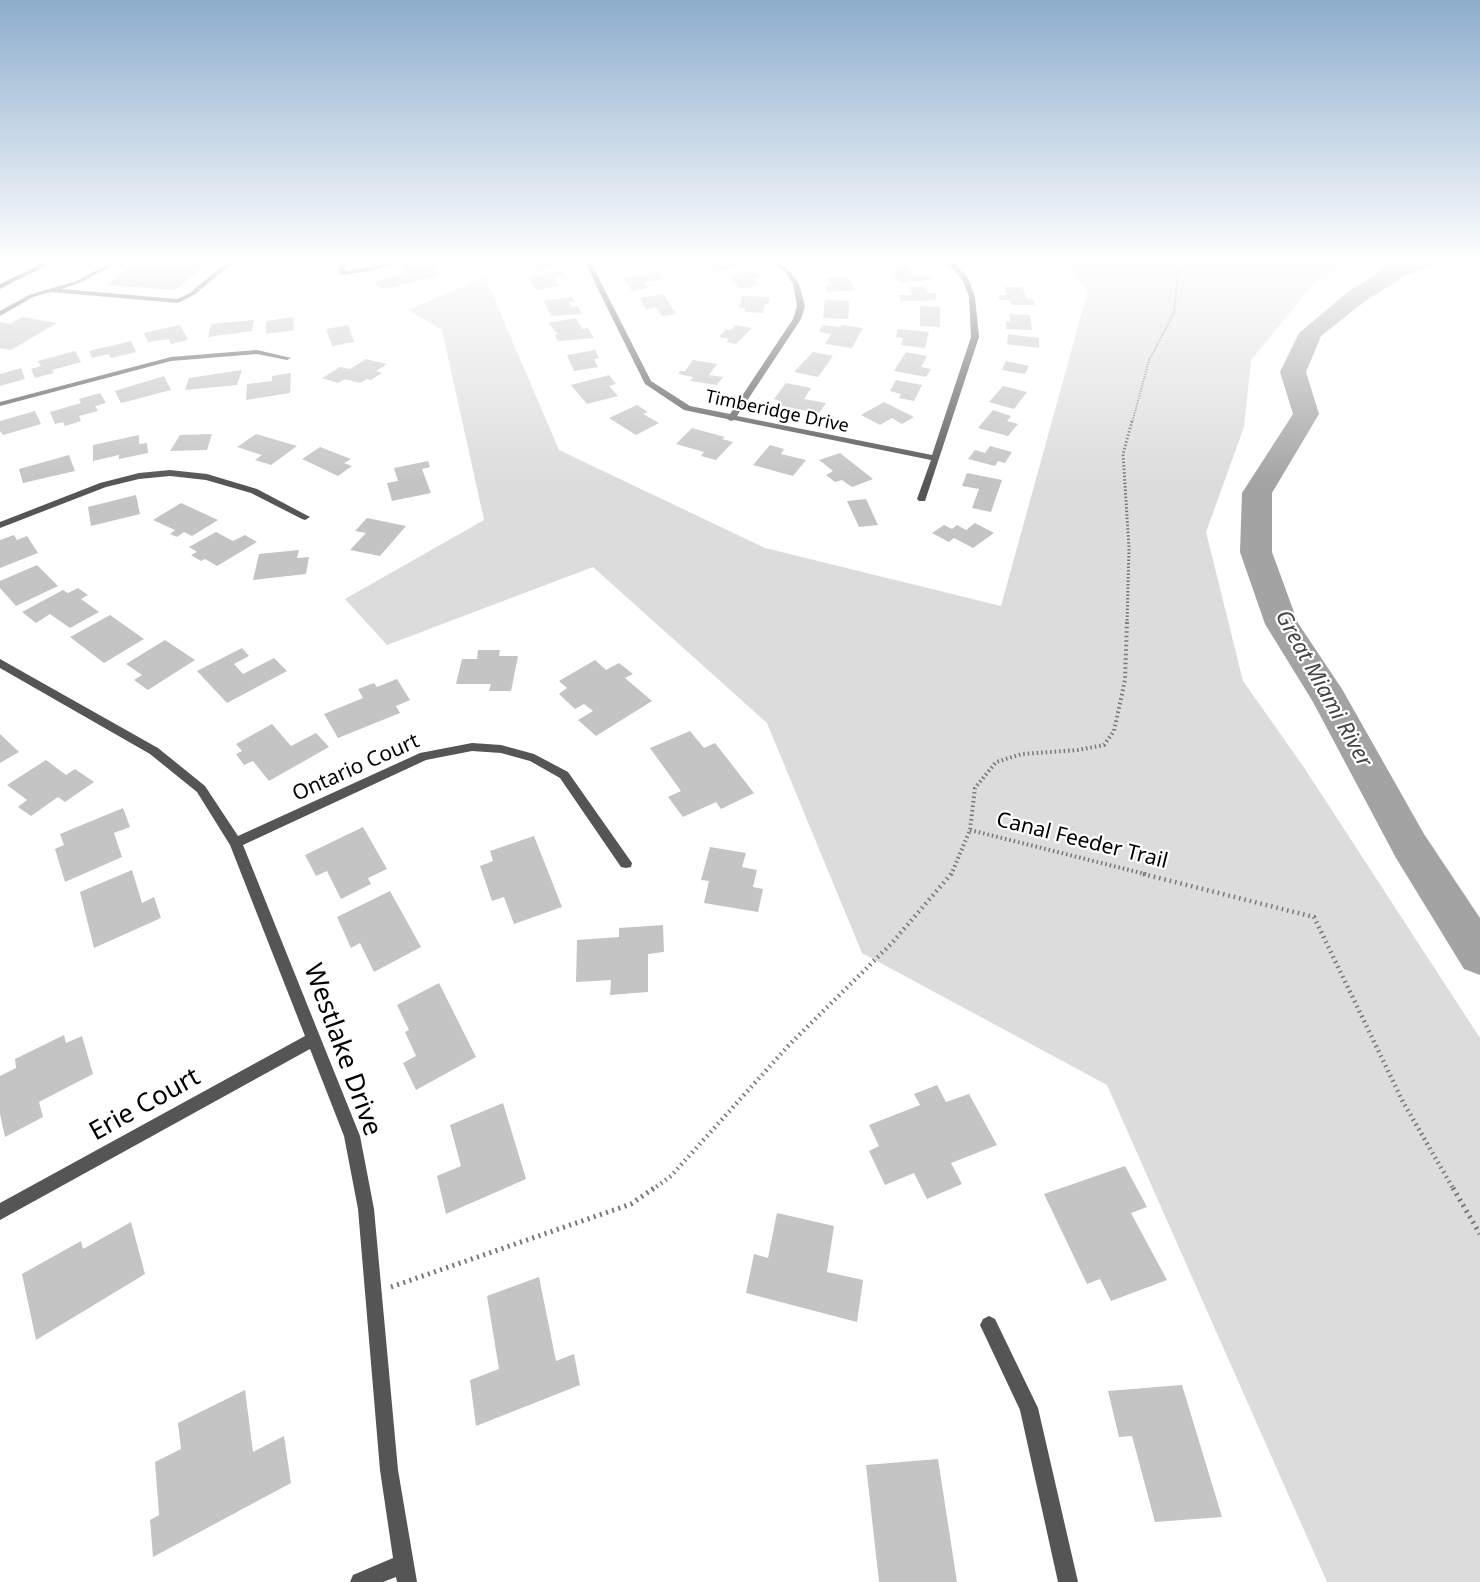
<!DOCTYPE html>
<html>
<head>
<meta charset="utf-8">
<style>
  body { margin:0 }
  canvas { display:block; background:#fff }
</style>
</head>
<body>
<canvas width="1480" height="1582"></canvas>
<script>
const ctx = document.querySelector('canvas').getContext('2d');
ctx.lineJoin = 'round';
function fill(path, color) {
  ctx.fillStyle = color;
  ctx.fill(path, 'evenodd');
}
function toPath(rows) {
  const path = new Path2D();
  for (const r of rows) {
    path.moveTo(r[0], r[1]);
    for (let i = 2; i < r.length; i += 2) path.lineTo(r[i], r[i + 1]);
  }
  return path;
}
function trace(path, color, width, dash) {
  ctx.strokeStyle = color;
  ctx.lineWidth = width;
  ctx.lineCap = dash ? 'butt' : 'round';
  ctx.setLineDash(dash || []);
  ctx.stroke(path);
}
function label(font, color, halo, rows, align = 'center') {
  ctx.font = font + ' "Noto Sans",sans-serif';
  ctx.lineWidth = 4.5;
  ctx.setLineDash([]);
  ctx.textBaseline = 'middle';
  ctx.strokeStyle = halo;
  ctx.fillStyle = color;
  for (const [text, x, y, turn = 0] of rows) {
    ctx.save();
    ctx.translate(x, y);
    ctx.rotate((+turn || 0) * Math.PI / 180);
    ctx.textAlign = isNaN(turn) ? turn : align;
    if (halo) ctx.strokeText(text, 0, 0);
    ctx.fillText(text, 0, 0);
    ctx.restore();
  }
}
const green = toPath([
  [1060,261,1358,261,1315,282,1251,360,1244,427,1206,532,1243,681,1303,766,1480,1038,1480,1582,1327,1582,1107,1085,862,953,767,723,593,567,387,645,345,599,484,520,442,330,408,310,485,277,559,450,765,548,1001,606,1088,290]
]);
const river = toPath([
  [1403,261,1435,261,1432,266,1408,274,1364,302,1321,336,1306,372,1319,414,1272,493,1272,552,1298,623,1342,689,1424,834,1480,918,1480,975,1464,969,1396,858,1313,702,1265,624,1240,552,1242,493,1293,414,1280,372,1299,333,1348,292,1392,264,1403,261]
]);
const building = toPath([
  [138,261,177,261,208,263,175,290,106,285],
  [426,261,448,261,431,269,439,274,431,278,383,289,374,282,406,273,399,267],
  [532,261,560,261,560,262,552,264,555,267,538,270],
  [616,261,637,261,640,264,620,267],
  [701,261,740,261,745,265,717,272],
  [807,261,838,261,844,265,824,270,817,264,812,265],
  [907,267,913,275,927,274,932,280,900,283,893,273,897,273,894,268],
  [561,271,565,276,554,278,559,286,536,290,528,276],
  [756,271,762,278,754,279,760,285,741,289,728,276],
  [659,272,663,279,644,282,648,288,632,291,623,278],
  [848,277,855,290,828,292,825,286,831,285,828,278],
  [926,286,928,293,935,293,937,300,901,301,899,295,912,295,909,287],
  [1004,287,1022,287,1027,299,1033,299,1035,305,1012,305,1010,300,1000,300,998,295,1007,295],
  [663,294,676,314,662,316,656,307,646,309,640,298],
  [742,296,770,297,768,304,765,304,763,313,745,312,746,308,739,308],
  [572,297,575,302,569,302,572,307,578,306,581,314,551,316,544,301],
  [825,300,850,301,848,319,823,318],
  [920,306,940,307,940,327,920,326],
  [1009,314,1030,315,1032,330,1006,329,1006,321,1010,322],
  [22,317,57,323,11,350,0,348,0,322,10,324],
  [293,317,294,330,266,334,266,321],
  [576,318,582,329,588,328,594,338,558,341,555,335,558,334,548,323],
  [254,320,252,331,208,337,211,324],
  [180,325,188,340,171,344,169,339,148,342,144,333],
  [348,325,354,342,332,346,326,329],
  [736,325,752,328,736,344,726,342,729,339,719,337,726,329,731,330],
  [823,325,840,327,842,325,863,328,852,348,825,344,831,334,819,332],
  [898,329,929,332,925,348,901,345,903,338,896,337],
  [1008,334,1039,338,1039,348,1007,344],
  [131,341,136,352,111,358,109,354,92,358,89,351],
  [595,350,599,358,594,359,598,367,574,371,567,355],
  [75,351,81,362,52,370,54,373,35,378,31,369,41,366,38,361],
  [813,352,833,356,818,377,794,372],
  [906,352,927,356,921,367,931,369,926,377,894,371],
  [366,359,387,364,376,371,382,373,371,380,367,379,360,383,345,379,338,383,322,378,340,367,350,369],
  [693,360,717,364,709,375,723,377,717,385,690,381,693,377,678,374,680,371,685,371],
  [1006,361,1029,366,1025,374,1002,370],
  [21,368,25,379,0,386,0,374],
  [242,370,237,385,185,390,189,378],
  [291,373,290,393,246,400,247,384,272,381,272,376],
  [609,375,616,384,609,386,618,396,587,404,571,385],
  [164,376,171,390,121,403,115,391],
  [896,380,922,385,914,401,899,398,901,394,890,391],
  [786,383,811,388,804,399,826,403,819,413,776,405,780,401,774,399],
  [1003,386,1027,392,1014,409,989,402],
  [100,393,106,403,95,406,98,411,79,416,81,421,65,426,63,422,55,424,50,412,81,403,79,399],
  [884,402,914,417,902,424,892,418,880,425,861,415],
  [637,405,648,412,643,414,659,423,636,435,609,418],
  [993,410,1011,416,1007,421,1018,424,1008,436,978,428],
  [35,411,41,424,3,435,0,431,0,421],
  [692,428,725,437,722,439,733,442,716,460,701,456,704,452,676,444],
  [212,434,207,450,170,451,180,435],
  [256,434,297,446,271,465,255,460,262,455,237,447],
  [139,435,139,444,147,443,148,453,119,459,119,455,93,461,93,445],
  [770,445,784,449,781,454,806,460,793,476,753,465],
  [990,446,1012,452,1005,463,998,461,995,466,968,459,975,450,985,453],
  [320,447,351,459,344,463,352,466,338,476,302,459],
  [840,453,873,479,852,487,842,480,835,482,826,475,833,471,819,460],
  [69,455,75,471,23,483,19,469],
  [428,461,430,467,422,469,431,493,392,501,387,483,398,481,394,468],
  [967,473,1002,480,991,512,972,508,979,489,962,486],
  [136,495,140,514,91,526,88,507],
  [866,499,878,525,859,527,847,501],
  [181,503,218,520,192,536,184,532,177,537,170,534,175,530,153,520],
  [367,518,406,526,380,556,350,550,366,533,355,531],
  [975,523,994,533,973,548,954,538,949,542,932,533,944,525,952,529,957,525,966,530],
  [216,532,233,541,245,535,257,542,217,566,205,559,201,561,191,555,197,552,189,547],
  [14,535,17,540,27,536,38,553,0,568,0,540],
  [299,550,297,558,309,557,306,574,253,580,259,554],
  [37,565,58,586,16,606,0,588,0,581],
  [78,588,88,595,81,599,99,612,70,628,50,614,36,623,22,612,63,590,68,593],
  [110,615,144,639,104,663,70,637],
  [165,640,195,660,148,690,134,680,142,675,126,664],
  [242,648,249,656,234,664,243,674,274,658,287,671,227,703,197,671],
  [478,650,500,650,499,656,518,656,511,691,489,691,491,684,456,684,462,659,477,659],
  [595,660,606,670,619,663,633,674,625,678,652,701,596,736,578,720,593,711,584,704,575,709,559,694,567,688,559,681],
  [397,679,410,700,396,706,400,713,338,738,324,714,363,698,358,689,374,683,377,687],
  [272,724,291,746,316,733,329,747,269,781,253,761,244,765,236,754,242,751,236,744],
  [690,731,704,748,715,743,754,793,721,809,716,802,683,817,668,797,681,791,650,748],
  [0,734,19,752,0,763],
  [46,760,66,775,75,769,94,782,65,802,58,797,31,816,18,807,27,800,7,785],
  [123,808,130,827,114,833,122,857,65,882,55,849,64,845,60,834],
  [363,827,387,869,368,878,371,884,341,899,327,871,316,876,305,855],
  [534,836,562,907,514,924,504,897,492,901,480,866,493,861,490,851],
  [710,847,746,853,742,867,757,870,753,887,763,889,758,912,704,903,709,881,701,880],
  [132,870,142,903,154,897,161,918,94,948,80,892],
  [390,891,421,947,374,972,360,943,351,948,337,917],
  [663,925,664,952,648,954,648,992,610,995,611,980,576,982,577,940,619,937,619,928],
  [439,983,476,1057,416,1090,403,1063,416,1056,405,1032,409,1030,397,1005],
  [64,1035,66,1043,82,1036,93,1074,39,1102,43,1117,5,1137,0,1114,0,1076,16,1068,15,1059],
  [937,1085,946,1102,969,1094,997,1145,951,1163,962,1184,927,1199,914,1173,885,1185,869,1151,879,1146,869,1125,920,1105,914,1094],
  [503,1103,526,1179,446,1214,437,1176,461,1166,450,1125],
  [1125,1166,1147,1207,1131,1213,1167,1280,1111,1301,1100,1279,1087,1284,1044,1194],
  [777,1213,834,1226,827,1272,863,1280,857,1322,746,1293,754,1254,768,1258],
  [131,1222,145,1274,36,1340,22,1274,81,1241,83,1249],
  [539,1277,556,1361,574,1354,580,1385,476,1426,470,1380,499,1369,487,1296],
  [1182,1385,1222,1517,1155,1522,1132,1436,1119,1437,1108,1391],
  [245,1390,253,1452,284,1436,291,1483,153,1557,150,1520,159,1515,155,1462,181,1449,178,1423],
  [938,1459,957,1582,879,1582,866,1465]
]);
const pathFar4 = toPath([
  [1132,423,1149,360,1174,313,1178,274,1185,267,1211,261]
]);
const pathFar3 = toPath([
  [1127,624,1129,548,1123,454,1132,421]
]);
const pathFar2 = toPath([
  [970,830,1149,875],
  [951,875,970,830,975,788,996,762,1022,754,1078,750,1104,745,1114,731,1125,680,1127,622]
]);
const pathFar1 = toPath([
  [1143,874,1314,917,1403,1102,1454,1190],
  [652,1190,671,1176,789,1045,892,943,951,874]
]);
const path = toPath([
  [1453,1188,1480,1234],
  [391,1287,631,1204,654,1188]
]);
const service = toPath([
  [114,261,121,261,80,283,61,289,177,299,190,293,228,261,235,261,194,295,178,303,51,292,33,297,0,316,0,311,29,295,76,281,114,261],
  [338,261,344,261,346,271,370,267,392,261,401,261,371,271,343,275,340,273,338,261]
]);
const minor = toPath([
  [584,261,590,261,651,381,690,406,730,414,793,319,797,306,793,284,785,272,770,261,777,261,789,270,799,284,805,306,801,319,737,416,932,455,971,337,969,297,963,281,946,261,953,261,969,280,975,297,979,337,925,501,919,501,917,499,931,460,734,420,731,421,727,419,684,410,645,384,584,261],
  [257,350,291,358,287,360,257,354,171,361,0,406,0,402,171,357,257,350],
  [170,470,207,474,257,489,310,517,305,520,302,519,251,493,206,480,170,476,139,479,106,487,0,528,0,522,100,483,139,473,170,470],
  [0,659,158,748,205,786,238,836,420,753,472,743,501,745,534,754,568,772,632,863,631,867,626,868,621,867,560,778,530,761,501,753,472,751,426,760,243,845,360,1136,374,1209,398,1470,417,1582,397,1582,396,1577,383,1582,350,1582,353,1575,393,1558,380,1470,358,1209,344,1136,310,1049,0,1220,0,1203,305,1036,230,845,197,792,150,754,0,668,0,659],
  [989,1316,995,1319,1038,1408,1078,1582,1058,1582,1020,1410,980,1325,983,1319,989,1316]
]);
const secondary = toPath([
  [47,261,55,261,0,289,0,284,47,261]
]);
const farStreetnames = [
  ["Timberidge Drive",777,412,12]
];
const streetNames = [
  ["Ontario Court",356,768,-24],
  ["Canal Feeder Trail",1082,841,14]
];
const waterNames = [
  ["Great Miami River",1323,689,61]
];
const nearStreetnames = [
  ["Westlake Drive",342,1050,70],
  ["Erie Court",145,1105,-29]
];
fill(green, '#dcdcdc');
fill(river, '#a3a3a3');
fill(building, '#c4c4c4');
trace(pathFar4, '#777', 2, [1, 1.5]);
trace(pathFar3, '#777', 3, [1.5, 2]);
trace(pathFar2, '#777', 4, [1.5, 3]);
trace(pathFar1, '#777', 4.5, [1.5, 4]);
trace(path, '#777', 5, [2, 4.5]);
fill(service, '#555');
fill(minor, '#555');
fill(secondary, '#222');
const sky = ctx.createLinearGradient(0, 0, 0, 483);
sky.addColorStop(0, '#8cadcc');
sky.addColorStop(0.54, '#fff');
sky.addColorStop(1, '#ffffff00');
ctx.fillStyle = sky;
ctx.fillRect(0, 0, 1480, 483);
label('18px', '#000', '#fff', farStreetnames);
label('21px', '#000', '#fff', streetNames);
label('italic 22px', '#444', '#fff', waterNames);
label('26px', '#000', '#fff', nearStreetnames);
</script>
</body>
</html>
